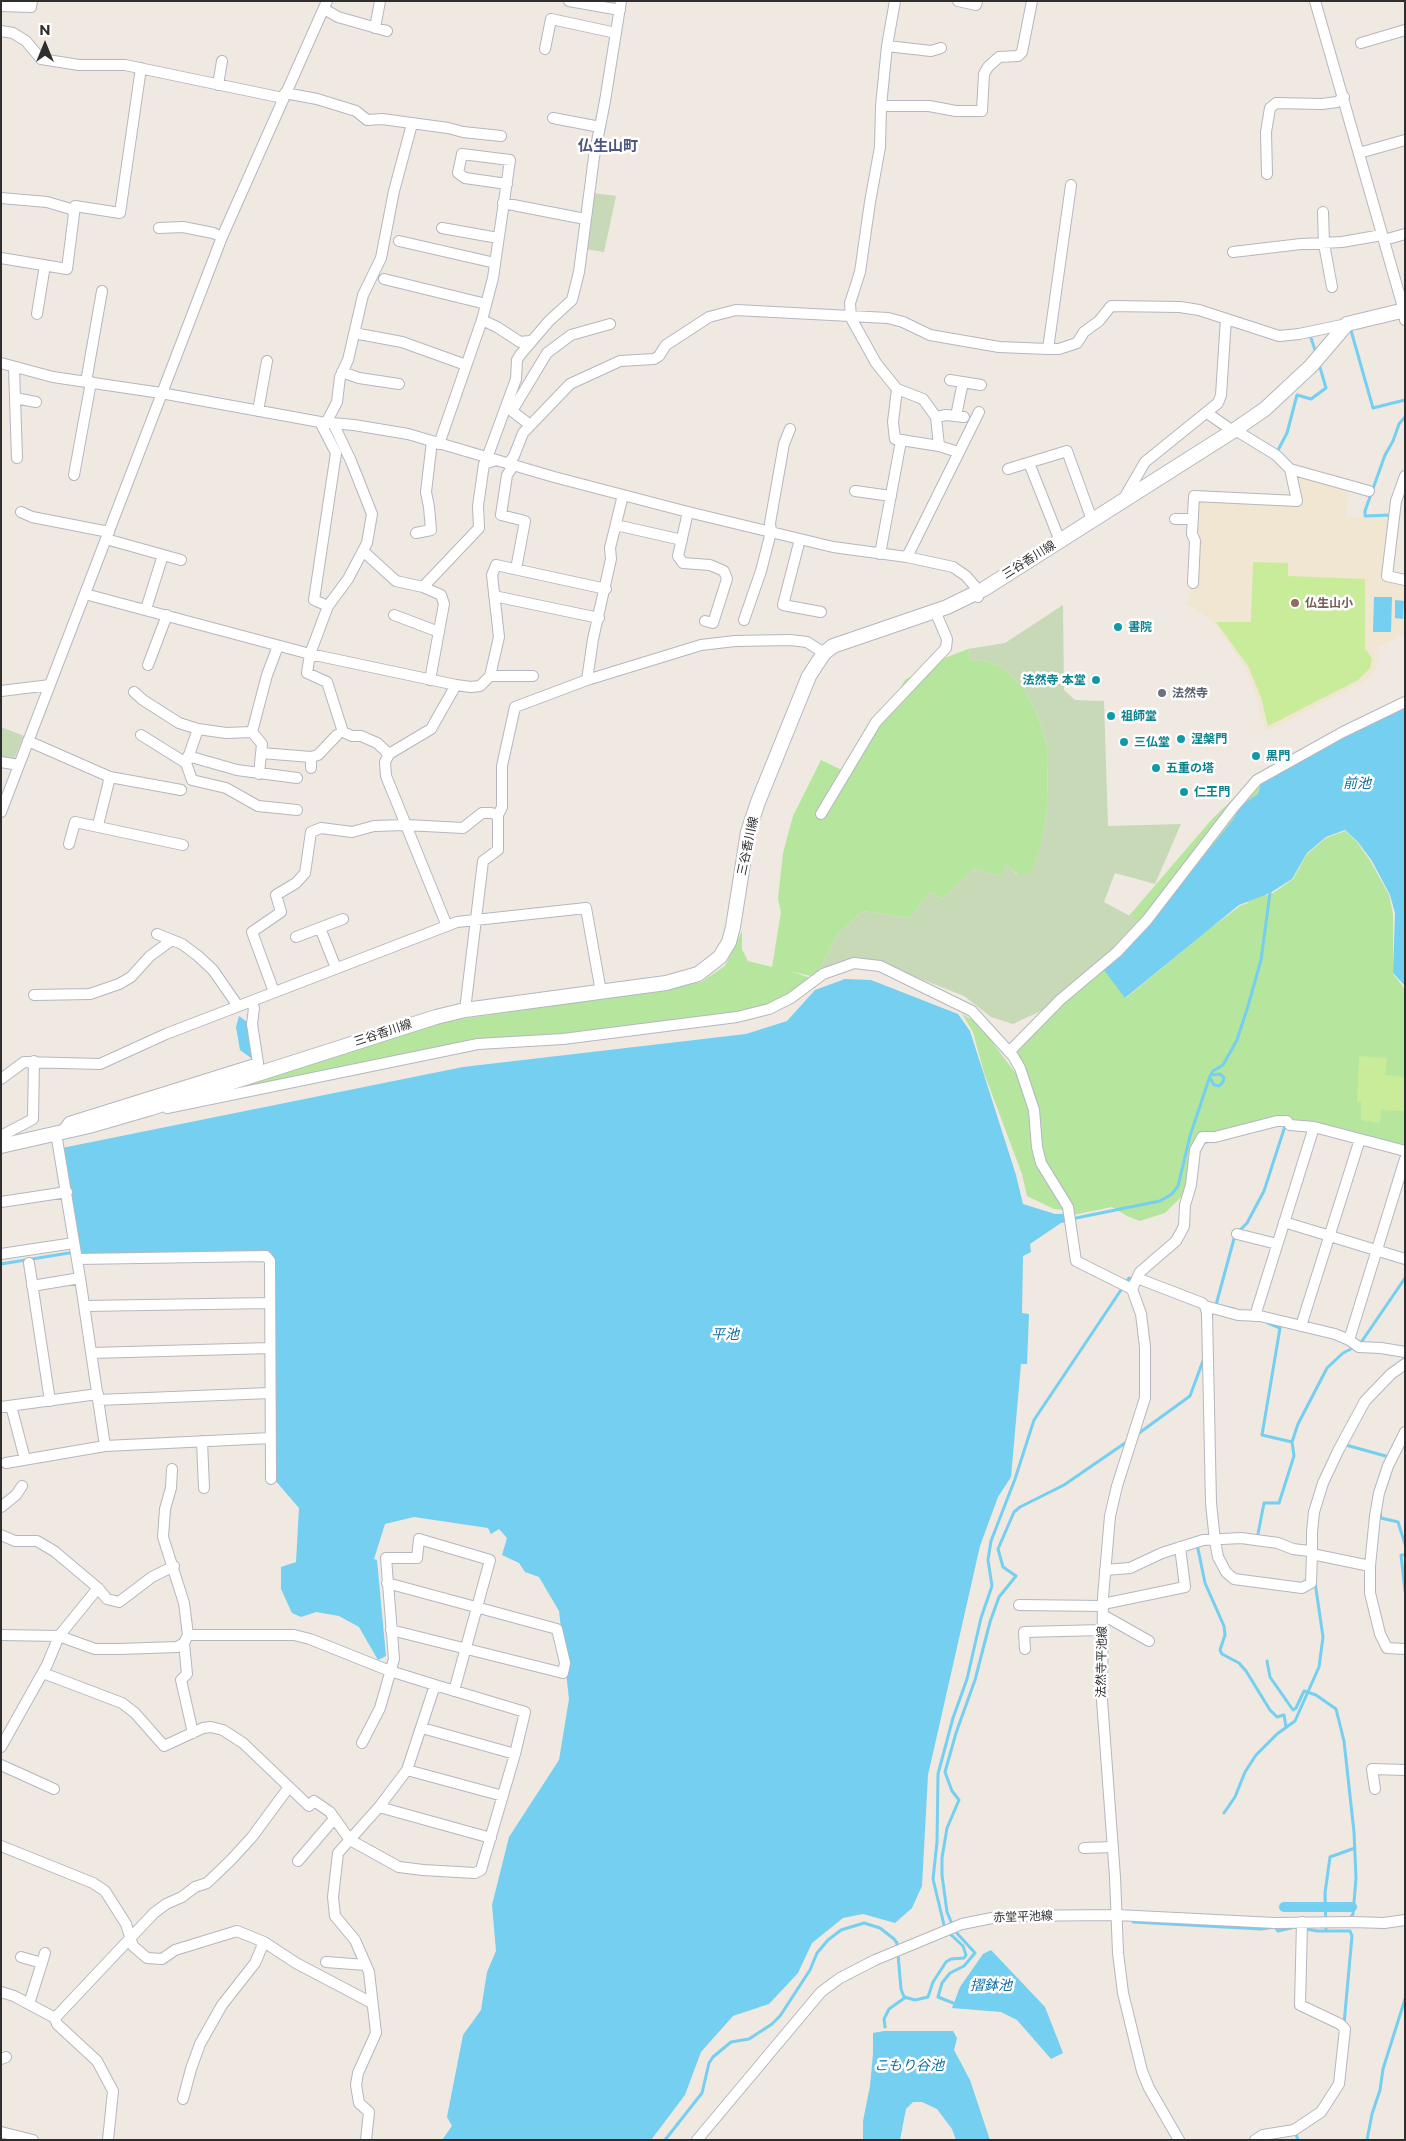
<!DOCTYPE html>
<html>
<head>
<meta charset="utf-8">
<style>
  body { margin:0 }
  #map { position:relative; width:1406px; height:2141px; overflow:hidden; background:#efe9e1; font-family:Montserrat,sans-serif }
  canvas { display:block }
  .frame { position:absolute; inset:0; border:2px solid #2e2e2e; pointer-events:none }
  .north { position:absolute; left:20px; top:20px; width:50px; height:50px; -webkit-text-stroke:4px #fff; paint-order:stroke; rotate:0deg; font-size:14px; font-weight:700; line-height:20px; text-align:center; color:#2e2e2e }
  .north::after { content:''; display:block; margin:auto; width:18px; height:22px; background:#2e2e2e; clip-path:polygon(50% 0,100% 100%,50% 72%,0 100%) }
</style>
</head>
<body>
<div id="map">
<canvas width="1406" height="2141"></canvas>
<div class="frame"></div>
<div class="north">N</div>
</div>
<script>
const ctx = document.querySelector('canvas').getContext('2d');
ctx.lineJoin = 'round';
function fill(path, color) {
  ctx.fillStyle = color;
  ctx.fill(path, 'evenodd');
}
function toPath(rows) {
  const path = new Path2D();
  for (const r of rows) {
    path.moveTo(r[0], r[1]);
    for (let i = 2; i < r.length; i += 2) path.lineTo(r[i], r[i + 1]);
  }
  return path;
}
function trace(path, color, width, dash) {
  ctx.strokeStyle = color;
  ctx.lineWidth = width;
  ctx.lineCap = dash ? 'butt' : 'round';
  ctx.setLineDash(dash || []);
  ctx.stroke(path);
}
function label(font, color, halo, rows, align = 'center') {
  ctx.font = font + ' Montserrat,"Noto Sans JP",sans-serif';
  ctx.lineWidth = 5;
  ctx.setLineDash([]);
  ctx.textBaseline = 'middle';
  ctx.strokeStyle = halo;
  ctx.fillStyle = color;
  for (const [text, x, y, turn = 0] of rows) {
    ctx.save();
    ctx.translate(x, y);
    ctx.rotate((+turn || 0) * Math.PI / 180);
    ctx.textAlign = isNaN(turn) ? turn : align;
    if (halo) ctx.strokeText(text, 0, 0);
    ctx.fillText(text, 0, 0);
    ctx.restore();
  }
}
const education = toPath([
  [1304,476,1349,490,1346,517,1391,517,1382,578,1405,584,1405,634,1376,648,1379,655,1378,662,1375,670,1366,680,1270,730,1266,730,1261,718,1257,697,1244,666,1222,634,1207,617,1186,604,1190,596,1192,585,1199,537,1197,531,1199,499,1294,503,1297,479]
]);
const green = toPath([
  [968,649,971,661,983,660,1000,666,1023,687,1037,714,1048,748,1047,810,1041,846,1031,874,1018,874,1010,869,1007,863,1002,876,974,869,943,899,930,892,910,918,863,911,839,933,815,977,789,971,814,979,769,1008,709,1019,483,1042,202,1097,427,1024,660,990,701,982,725,966,742,931,742,949,748,961,772,967,781,912,778,899,783,853,793,816,821,760,848,773,905,680,932,663],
  [1335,745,1242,829,1265,895,1270,895,1293,879,1307,854,1326,838,1345,831,1357,842,1371,862,1389,895,1393,914,1393,974,1405,989,1405,1147,1338,1128,1283,1119,1200,1146,1188,1190,1165,1213,1140,1221,1127,1216,1112,1207,1073,1215,1062,1187,1045,1163,1041,1149,1031,1086,1011,1042,1041,1022,1101,973,1091,960,1213,818,1255,778],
  [1240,883,1248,903,1240,906,1207,931,1126,998,1123,995],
  [962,1014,978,1023,1022,1082,1031,1105,1037,1159,1044,1180,1059,1194,1064,1210,1054,1209,1027,1196,1022,1174,984,1073,973,1032]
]);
const cemetery = toPath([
  [593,193,616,196,604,252,586,249],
  [1063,605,1064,690,1075,700,1104,701,1108,826,1181,824,1155,884,1115,873,1104,902,1141,922,1043,1010,1013,1024,991,1017,964,996,903,972,867,961,815,977,839,933,863,911,910,918,930,892,943,899,974,869,1002,876,1007,862,1010,869,1017,874,1031,874,1041,845,1047,810,1048,748,1037,714,1023,687,1000,666,983,660,971,661,968,649,1005,643],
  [1,727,24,736,14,759,1,758]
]);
const pitch = toPath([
  [1253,562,1288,563,1288,576,1365,579,1365,649,1372,658,1370,668,1358,680,1268,726,1261,697,1248,666,1216,622,1251,622],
  [1359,1056,1387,1058,1385,1075,1405,1077,1405,1111,1381,1110,1380,1123,1361,1120,1361,1102,1357,1102]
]);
const water = toPath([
  [1374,597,1392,597,1391,632,1373,632],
  [1395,600,1404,601,1403,619,1395,618],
  [1405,705,1405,986,1393,973,1395,913,1390,895,1372,861,1358,842,1345,830,1326,837,1307,853,1292,879,1270,893,1239,905,1125,998,1104,970,1150,923,1232,821,1242,805,1258,794,1263,777],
  [845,979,871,980,958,1014,970,1031,1016,1175,1023,1204,1055,1214,1066,1214,1067,1222,1061,1223,1030,1244,1031,1252,1023,1256,1022,1313,1029,1314,1027,1364,1021,1364,1011,1477,998,1497,980,1546,928,1775,922,1886,912,1908,895,1923,863,1914,843,1918,812,1943,798,1973,769,2004,733,2016,701,2052,685,2095,651,2140,442,2140,452,2126,447,2117,463,2035,481,2010,487,1972,496,1951,492,1905,509,1837,559,1760,569,1699,559,1611,539,1577,525,1572,519,1563,502,1555,507,1538,499,1529,491,1534,488,1528,414,1517,385,1524,374,1559,377,1560,386,1656,378,1660,359,1627,339,1616,316,1612,301,1617,292,1613,281,1589,281,1567,296,1562,299,1508,274,1479,272,1253,79,1255,62,1148,463,1067,746,1034,787,1021,815,990],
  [239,1016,247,1022,254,1054,251,1058,240,1050,236,1027],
  [991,1950,1045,2007,1063,2053,1051,2059,1017,2020,1001,2012,952,2008,960,1987,983,1954],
  [884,2031,953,2031,957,2038,954,2050,970,2080,990,2140,956,2140,952,2129,937,2109,922,2102,913,2102,906,2109,900,2140,863,2140,863,2121,870,2086,873,2054,873,2033]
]);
const stream = toPath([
  [1350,327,1373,408,1405,400],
  [1312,334,1310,335,1316,353],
  [1277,452,1287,433,1297,395,1311,399,1326,388,1319,364],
  [1392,517,1392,515,1365,516,1365,511,1385,455,1393,441,1399,424,1405,417],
  [1210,1078,1214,1085,1219,1086,1223,1082,1224,1078,1220,1074,1211,1075],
  [1076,1218,1160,1201,1172,1194,1178,1186,1190,1136,1210,1076,1213,1071,1223,1065,1237,1040,1248,1006,1261,960,1270,893],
  [1,1264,69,1253],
  [1234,1309,1216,1305,1235,1235,1247,1223,1264,1191,1286,1123],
  [1360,1344,1405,1278],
  [1135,1436,1190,1396,1204,1358],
  [1292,1442,1298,1424,1327,1368,1343,1353,1355,1347],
  [1346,1445,1389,1457],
  [1380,1512,1381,1518,1398,1522,1405,1544],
  [1257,1539,1264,1503,1279,1503,1294,1456,1292,1442,1262,1435,1280,1328,1268,1323],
  [1197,1544,1205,1583,1224,1626,1225,1635,1220,1650,1222,1654,1239,1663,1246,1671,1270,1710,1277,1717,1284,1715,1286,1727],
  [1405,1555,1401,1555,1405,1591],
  [1267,1661,1270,1677,1293,1710,1296,1708,1304,1691,1316,1695,1336,1709,1344,1741,1354,1832,1356,1878,1353,1914,1349,1920],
  [1224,1813,1235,1797,1245,1772,1256,1755,1277,1734,1295,1721,1319,1667,1323,1637,1315,1582],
  [1133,1922,1261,1929,1275,1927,1278,1931,1295,1927,1317,1931,1350,1931,1352,1936,1344,2024],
  [1326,1931,1325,1893,1330,1857,1355,1848],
  [958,2005,938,1997,942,1983,950,1973,964,1966,975,1953,955,1931,947,1912,942,1875,942,1858,947,1828,959,1800,952,1791,945,1772,956,1733,975,1680,990,1622,999,1597,1016,1576,1003,1567,998,1549,1014,1512,1020,1507,1064,1485,1128,1441],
  [885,2027,884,2019,889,2009,906,1997],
  [1295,2131,1298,2140],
  [665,2140,702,2093,709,2063,713,2057,731,2042,749,2039,772,2024,780,2016,810,1970,817,1953,828,1940,841,1930,864,1923,880,1928,894,1939,897,1943,901,1989,904,1997,915,2000,928,1997,933,1982,946,1962,951,1959,964,1958,966,1955,963,1946,945,1929,933,1879,937,1842,938,1774,953,1718,967,1679,981,1618,992,1586,988,1560,991,1541,1015,1479,1034,1420,1129,1278,1135,1281],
  [1367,2140,1372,2114,1380,2090,1383,2069,1405,1999]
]);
const canal = toPath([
  [1284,1907,1352,1907]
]);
const street = toPath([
  [569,1,620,10],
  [895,1,887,46,881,106,880,147,870,202,860,272,850,303,851,318,876,363,897,389,923,399,936,417,939,446],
  [958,1,976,5,977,1],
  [1315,1,1403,307,1405,320],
  [1,6,31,7,32,1],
  [324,9,338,17,387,31],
  [375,28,380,1],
  [1,31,13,33,26,41,41,59,79,65,125,65,283,98],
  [1361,43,1405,30],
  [887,46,931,51,941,48],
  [545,49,551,19,616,33],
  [218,85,222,61],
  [285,93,317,99,356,111,367,120,382,119,448,128,463,132,501,136],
  [881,106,929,106,956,111,982,111,984,74,988,67,999,57,1018,56,1022,52,1032,1],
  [553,118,600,127],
  [1359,153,1405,140],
  [1267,174,1266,132,1270,108,1276,103,1322,104,1337,102,1344,97],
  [1,198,47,202,74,210],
  [503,203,585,219],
  [1323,212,1324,244,1332,287],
  [159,228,183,227,213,233,222,237],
  [442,228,498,238],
  [1384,240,1405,234],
  [399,241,495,263],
  [1233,252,1301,244,1342,242,1382,235],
  [1,258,67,269,75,206,120,213,141,68],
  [384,279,486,304],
  [37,314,45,265],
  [482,320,497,327,520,342,530,341],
  [359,334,402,342,466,365],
  [1048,349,1071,185],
  [1,363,53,377,161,393,320,422,354,425,408,434,554,477,688,512,833,547,907,557,953,567,966,576,979,591,978,597],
  [14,368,17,458],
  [342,372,359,378,399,384],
  [950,380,981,385],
  [86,382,102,291],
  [897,389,893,422,895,439,939,446,958,452],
  [15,398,36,402],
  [258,411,267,361],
  [956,416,963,382],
  [936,417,946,415,964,417],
  [320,422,336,453,314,600,328,606],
  [326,423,337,402,340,377,348,360,363,295,381,258,394,191,412,124],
  [333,423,351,461,372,514,367,543,348,579,328,606,310,654,307,673,327,682,343,732,352,736,361,736,377,743,389,754],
  [530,425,512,411,547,353,571,335,610,324],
  [439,444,482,320,493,278,510,160,462,154,458,173,465,178,507,184],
  [487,458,516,379,517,360,520,355,549,321,572,300,579,272,594,157,605,101,621,1],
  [1029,463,1060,541],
  [508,464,514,456,523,433,570,384,620,361,654,359,659,356,666,345,709,317,736,310,888,318,903,322,930,335,999,347,1048,349,1059,349,1077,343,1084,332,1099,321,1111,306,1180,307,1199,310,1279,336,1299,334,1347,324],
  [514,465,507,475,501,515,525,521,516,569],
  [1008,469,1067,451,1092,520],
  [1290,469,1369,491],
  [74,475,91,382],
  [1405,476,1396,501,1387,576,1405,580],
  [855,491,891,496],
  [1123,500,1145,462,1218,403,1221,395,1226,319],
  [21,512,32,517,109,532],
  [688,512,678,556,683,563,710,565,724,571,727,579,713,623,705,621],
  [1175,519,1193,519],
  [616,525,682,540],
  [416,533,431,530,429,507,426,492,432,441],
  [106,539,181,560],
  [800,539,783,605,821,612],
  [363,551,396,581,423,587,441,595,444,604,430,680],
  [880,554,901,441],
  [907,557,979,412],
  [1193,583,1195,541,1192,534,1194,496,1297,501,1290,469,1276,455,1240,433,1233,431,1207,413],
  [423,587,479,528,478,506,484,464,496,460],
  [85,594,310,654,456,685,471,687,480,686,490,676,499,637,492,575,496,565,606,589],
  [494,596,599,618],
  [146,609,163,555],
  [394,615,439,632],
  [744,620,761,571,771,532,770,523,784,444,790,429],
  [148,665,167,615],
  [490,676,533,676],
  [587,680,593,639,611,559,610,548,623,495],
  [1,691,50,685],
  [134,692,143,700,179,723,198,729,226,733,252,732],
  [141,735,186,763,192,780,226,788,258,806,297,810],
  [28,741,110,777,181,790],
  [261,753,311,757,318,755,337,735],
  [188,756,237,770,297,778],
  [187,761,198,729],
  [1,762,19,765],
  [311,768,311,757],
  [259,774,262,744,252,732,267,675,278,646],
  [1,812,222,237,327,1],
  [821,814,876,722,946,648,947,639,935,611],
  [498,815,502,807,502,766,515,707,587,680,701,645,735,641,790,640,807,642,824,653],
  [98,825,110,777],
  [69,844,75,822,183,845],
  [447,926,386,776,385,762,389,754,431,729,456,685],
  [320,928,336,968],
  [157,934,182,944,198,956,213,970,238,1006],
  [296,937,343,919],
  [274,992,252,932,281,912,276,895,296,883,305,873,311,832,321,828,352,832,374,826,406,825,463,828,482,813,491,813,498,815,498,850,483,861,465,1010],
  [34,995,90,994,119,984,131,977,150,956,172,940],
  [1009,1052,1060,1000,1117,952,1147,920,1233,808,1257,780,1343,732,1405,702],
  [1,1079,24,1062,100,1064,166,1034,457,922,586,908,601,992],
  [167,1108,478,1044,563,1039,737,1017,769,1009,791,998,823,974,854,963,880,966,972,1011,1013,1056,1020,1068,1034,1110,1037,1147,1041,1163,1068,1207,1076,1261,1132,1289,1141,1314,1145,1347,1145,1398,1117,1486,1110,1516,1103,1597,1102,1700,1115,1877,1118,1953,1123,1993,1142,2071,1149,2088,1179,2140],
  [62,1132,69,1122,258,1063,252,1024,254,1008,251,1002],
  [56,1133,80,1278,105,1446],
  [1,1136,33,1119,34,1061],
  [1,1202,67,1192],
  [1284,1222,1405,1259],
  [1237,1234,1277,1244],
  [1,1254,74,1243],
  [77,1259,266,1256,270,1261,271,1479],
  [29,1263,50,1401],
  [1137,1278,1202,1303,1205,1306,1238,1315,1260,1316,1335,1334,1349,1340,1359,1347,1381,1348,1405,1352],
  [32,1286,80,1278],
  [1132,1289,1140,1272,1176,1241,1181,1232,1184,1226,1185,1205,1191,1185,1195,1150,1202,1137,1215,1137,1277,1121,1287,1121,1290,1125,1314,1127,1405,1151],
  [85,1306,270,1303],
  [1205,1306,1207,1313,1211,1503,1215,1541,1218,1557,1226,1572,1234,1579,1302,1588,1311,1583,1312,1554,1370,1566],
  [1255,1316,1314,1127],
  [1301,1326,1360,1139],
  [1349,1340,1405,1159],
  [92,1353,270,1348],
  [98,1400,270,1393],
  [11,1406,25,1459],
  [1,1407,98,1394],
  [1405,1432,1388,1466,1379,1493,1375,1516,1370,1566,1370,1593,1380,1634,1387,1648,1405,1649],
  [202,1441,204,1488],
  [6,1463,105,1446,271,1438],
  [172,1469,171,1488,165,1509,163,1537,184,1603,188,1635],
  [1,1507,16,1495,22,1486],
  [1,1535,15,1541,37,1541,54,1551,98,1588,107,1599,119,1602,152,1577,174,1566],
  [1105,1570,1130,1568,1162,1553,1203,1540,1241,1538,1278,1543,1293,1549,1309,1551,1312,1554,1312,1532,1314,1512,1323,1483,1338,1451,1365,1401,1391,1374,1405,1364],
  [387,1583,557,1629,565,1663,563,1673,391,1630],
  [1103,1604,1185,1587,1180,1547],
  [1019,1605,1103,1606],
  [1103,1615,1149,1641],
  [1,1635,59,1636,95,1649,119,1649,177,1647,184,1643,188,1635,294,1635,310,1639,390,1671,435,1685,525,1712,515,1754,481,1870,475,1873,423,1870,399,1867,350,1840,330,1812,314,1801,309,1806,243,1743,223,1730,211,1727,203,1728,164,1746,135,1713,122,1703,43,1673],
  [184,1643,187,1674,181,1680,193,1733],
  [1025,1649,1024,1632,1103,1630],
  [422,1728,515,1754],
  [362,1743,380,1708,394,1659,386,1558,417,1558,419,1539,490,1560,454,1691],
  [1,1747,47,1665,59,1636,98,1588],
  [1,1765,54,1789],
  [407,1770,503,1796],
  [1375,1789,1372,1769,1405,1770],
  [379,1807,491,1838],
  [1,1846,93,1883,105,1891,126,1924,133,1946,147,1958,162,1959,175,1950,237,1931,264,1942,296,1963,372,2003],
  [1084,1848,1113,1847],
  [298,1861,334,1819],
  [21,1957,42,1963],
  [326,1962,366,1965],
  [1,1992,14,1996,55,2018,57,2024,97,2061,113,2091,108,2140],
  [29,2004,45,1953],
  [55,2018,154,1913,166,1904,182,1897,195,1887,207,1883,231,1860,252,1837,289,1787],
  [1,2059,6,2057],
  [183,2099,191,2069,200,2044,222,2005,255,1963,264,1942],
  [1,2132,33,2140],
  [366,2140,369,2112,359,2103,356,2085,358,2073,376,2033,369,1972,355,1940,335,1916,333,1897,338,1853,379,1807,407,1770,435,1685],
  [697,2140,821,1992,840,1978,875,1960,962,1924,1002,1916,1117,1915,1275,1923,1352,1922,1384,1923,1405,1920],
  [1255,2140,1263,2135,1294,2130,1321,2112,1339,2084,1345,2029,1340,2024,1300,2005,1302,1922]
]);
const secondary = toPath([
  [1,1146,89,1126,151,1108,436,1017,465,1010,666,983,698,974,720,957,729,942,733,927,748,832,758,802,809,676,824,653,833,646,947,607,984,589,1233,431,1265,409,1311,366,1347,324,1405,310]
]);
const markers = [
  [1295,603,5,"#8d6e63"],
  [1118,627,5,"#0f9aa8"],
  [1096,680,5,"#0f9aa8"],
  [1162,693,5,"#6b7280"],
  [1111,716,5,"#0f9aa8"],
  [1181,739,5,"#0f9aa8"],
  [1124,742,5,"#0f9aa8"],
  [1256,756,5,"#0f9aa8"],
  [1156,768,5,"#0f9aa8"],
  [1184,792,5,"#0f9aa8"]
];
const streetNames = [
  ["三谷香川線",1029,560,-32],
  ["三谷香川線",748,846,-78],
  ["三谷香川線",383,1033,-18],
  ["法然寺平池線",1102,1662,-89],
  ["赤堂平池線",1023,1917,-2]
];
const educationNames = [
  ["仏生山小",1305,603]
];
const cultureNames = [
  ["書院",1128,627],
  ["法然寺 本堂",1086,680,"right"],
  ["祖師堂",1121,716],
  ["涅槃門",1191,739],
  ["三仏堂",1134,742],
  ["黒門",1266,756],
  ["五重の塔",1166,768],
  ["仁王門",1194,792]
];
const worshipNames = [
  ["法然寺",1172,693]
];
const waterNames = [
  ["前池",1357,784],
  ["平池",725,1335],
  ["摺鉢池",991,1986],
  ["こもり谷池",909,2066]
];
const quarterNames = [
  ["仏生山町",608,147]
];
fill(education, '#f0e6d1');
fill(green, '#b6e59e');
fill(cemetery, '#c8d9b8');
fill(pitch, '#c9ec9a');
fill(water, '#75cff0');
trace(stream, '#75cff0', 3);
trace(canal, '#75cff0', 10);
trace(street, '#b4b7c1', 12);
trace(secondary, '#b4b7c1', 16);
trace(street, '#fff', 10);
trace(secondary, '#fff', 14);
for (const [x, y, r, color] of markers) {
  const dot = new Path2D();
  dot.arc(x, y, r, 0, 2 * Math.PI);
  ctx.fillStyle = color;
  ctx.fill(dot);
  trace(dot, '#fff', 2);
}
label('12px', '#2e2e2e', '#fff', streetNames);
label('bold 12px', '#785e54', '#fff', educationNames, 'left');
label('bold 12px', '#0d838f', '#fff', cultureNames, 'left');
label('bold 12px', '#5b616d', '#fff', worshipNames, 'left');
label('italic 14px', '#0d6fa3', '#fff', waterNames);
label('bold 15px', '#4d5680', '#fff', quarterNames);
</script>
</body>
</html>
